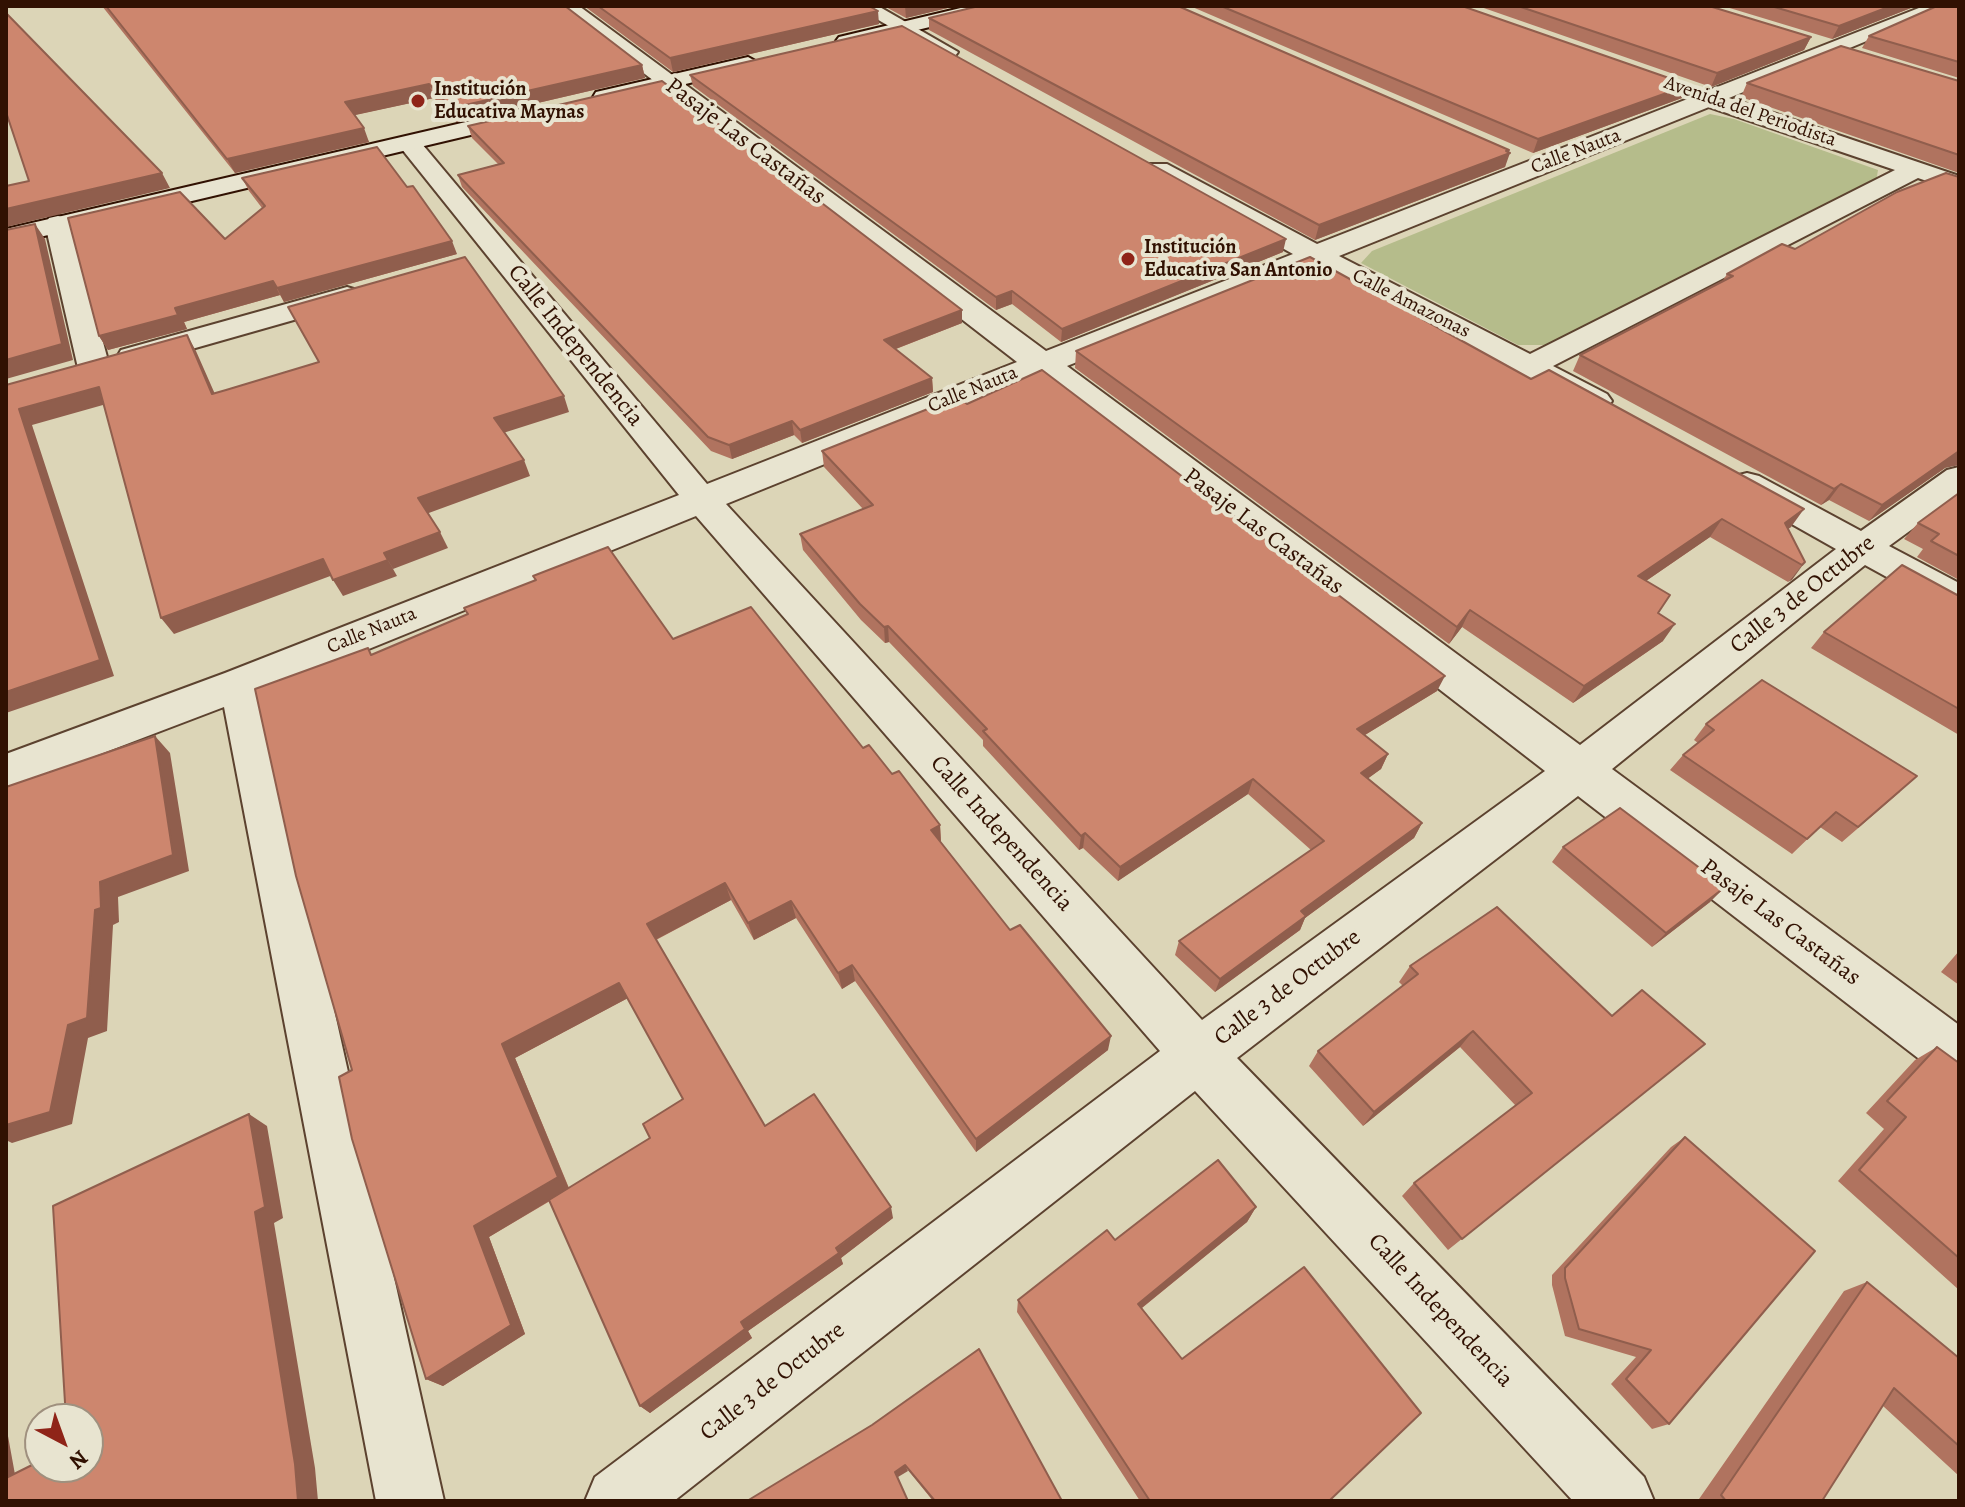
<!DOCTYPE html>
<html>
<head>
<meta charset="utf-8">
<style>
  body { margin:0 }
  #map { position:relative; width:1965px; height:1507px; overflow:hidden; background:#dcd5b7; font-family:Alegreya,serif }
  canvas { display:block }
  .frame { position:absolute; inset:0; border:8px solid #311102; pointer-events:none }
  .north { position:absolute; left:24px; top:1403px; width:80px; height:80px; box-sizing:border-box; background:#e8e4d0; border:2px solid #9f907e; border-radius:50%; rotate:139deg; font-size:22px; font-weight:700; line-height:32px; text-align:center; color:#311102 }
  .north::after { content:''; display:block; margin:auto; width:28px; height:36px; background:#8f2418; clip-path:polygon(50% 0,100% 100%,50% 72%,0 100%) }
</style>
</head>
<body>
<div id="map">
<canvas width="1965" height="1507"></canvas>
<div class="frame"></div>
<div class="north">N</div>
</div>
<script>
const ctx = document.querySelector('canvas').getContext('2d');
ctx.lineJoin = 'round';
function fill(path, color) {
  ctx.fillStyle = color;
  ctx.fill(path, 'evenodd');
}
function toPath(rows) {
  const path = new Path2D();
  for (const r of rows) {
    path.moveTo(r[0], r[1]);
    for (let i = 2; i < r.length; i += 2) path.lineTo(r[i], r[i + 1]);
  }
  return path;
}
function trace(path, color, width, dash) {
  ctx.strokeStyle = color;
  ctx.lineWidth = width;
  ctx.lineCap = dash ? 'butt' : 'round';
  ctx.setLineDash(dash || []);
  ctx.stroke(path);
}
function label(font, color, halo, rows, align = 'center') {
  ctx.font = font + ' Alegreya,serif';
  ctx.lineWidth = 8;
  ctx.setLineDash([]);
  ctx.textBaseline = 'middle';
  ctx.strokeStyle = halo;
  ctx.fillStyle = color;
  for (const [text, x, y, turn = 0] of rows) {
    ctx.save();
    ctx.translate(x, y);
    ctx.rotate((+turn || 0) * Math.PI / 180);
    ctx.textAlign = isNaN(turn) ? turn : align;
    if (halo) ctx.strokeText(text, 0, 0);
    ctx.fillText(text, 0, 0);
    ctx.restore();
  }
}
const green = toPath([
  [1710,114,1734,119,1878,170,1876,182,1546,345,1518,345,1361,263,1372,251]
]);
const street = toPath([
  [557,6,579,6,1046,351,1293,254,1149,174,1146,169,1149,164,1167,164,1317,244,1690,98,1692,91,1707,91,1924,6,1951,6,1729,98,1959,176,1959,192,1918,178,1553,366,1607,394,1612,401,1607,408,1596,411,1585,408,1316,266,1067,366,1580,745,1836,549,1735,492,1729,484,1735,476,1747,473,1759,476,1861,531,1947,470,1959,467,1959,495,1889,546,1959,583,1959,613,1945,609,1865,565,1612,769,1959,1025,1959,1083,1940,1075,1578,796,1237,1058,1644,1477,1654,1501,1573,1501,1195,1091,674,1501,585,1501,595,1477,1160,1051,696,516,263,692,444,1501,376,1501,224,707,6,790,6,754,225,673,679,495,401,148,397,143,401,138,417,138,707,484,1017,362,557,6],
  [1709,107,1895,170,1530,354,1339,256,1709,107],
  [1037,378,1545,771,1202,1020,726,504,1037,378],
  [854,6,878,6,958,52,955,56,941,56,854,6],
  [58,216,67,218,71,224,110,368,105,375,83,375,78,368,45,224,49,218,58,216],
  [347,287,357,290,361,296,357,302,132,366,121,364,117,357,121,350,347,287]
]);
const secondary = toPath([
  [969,6,1004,6,1001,10,846,47,836,41,839,37,969,6],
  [748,57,759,63,755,67,604,104,593,97,596,92,748,57],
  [526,108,534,110,537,115,534,120,6,245,6,229,526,108]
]);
const wall = toPath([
  [102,6,565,6,642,65,645,78,456,122,434,98,354,115,369,142,235,173],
  [584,6,869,6,879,24,673,72],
  [884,6,956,6,906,18],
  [1190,6,1462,6,1682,98,1533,153],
  [1478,6,1709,6,1811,37,1804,50,1711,87],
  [1723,6,1916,6,1832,39],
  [1959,6,1959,78,1862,48,1869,36],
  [929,18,1509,150,1505,167,1315,240,929,30],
  [690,75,1283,252,1061,342,1012,304,996,310,693,86],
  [1959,81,1959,173,1741,97,1747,83],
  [468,126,962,323,896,349,932,378,933,392,802,443,794,435,732,459,711,451,462,187,458,175,498,164,472,138],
  [242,178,457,254,284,302,280,295,184,322,187,329,108,350,99,336,225,239,262,208,249,191],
  [1795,249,1945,468,1869,521,1829,500,1821,505,1573,371,1580,355,1722,282,1727,274],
  [1076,351,1791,527,1788,529,1805,562,1788,582,1710,537,1646,581,1658,613,1663,641,1573,703,1462,627,1449,644,1075,368],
  [967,404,1437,691,1365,735,1388,754,1381,769,1368,778,1422,823,1414,838,1305,918,1300,930,1215,992,1175,955,1179,941,1311,850,1248,794,1118,881,1083,848,1079,850,983,746,983,740,889,642,885,643,861,620,803,550,800,534,863,509,824,467,822,451],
  [1959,493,1959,580,1917,557,1923,549,1904,539,1918,523],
  [533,576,673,639,863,748,892,774,940,825,941,842,1010,930,1108,1050,976,1152,855,981,842,989,796,918,754,940,731,900,656,940,765,1126,893,1218,841,1258,843,1264,748,1331,752,1338,650,1413,640,1406,550,1201,489,1237,525,1334,443,1386,426,1379,352,1070,372,655,468,614,535,580],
  [628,998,683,1099,650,1138,569,1188,515,1058],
  [1959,596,1959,735,1811,648,1824,632],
  [1706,724,1900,792,1842,842,1820,827,1792,854,1670,770,1683,755,1698,743,1694,740],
  [1563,847,1710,902,1652,947,1552,862],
  [1959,951,1959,985,1941,972],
  [1410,966,1612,1016,1705,1044,1448,1250,1402,1196,1414,1183,1516,1106,1460,1047,1363,1126,1309,1066,1318,1051,1403,986,1399,982],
  [1937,1047,1959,1063,1959,1290,1838,1181,1884,1129,1866,1113,1915,1060],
  [1685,1137,1669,1424,1652,1429,1611,1384,1636,1357,1565,1336,1552,1285,1552,1275,1671,1147],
  [1256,1207,1247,1222,1142,1308,1182,1359,1329,1501,1140,1501,1017,1312,1018,1300,1115,1240],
  [1867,1282,1959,1358,1959,1476,1883,1406,1822,1501,1701,1501,1699,1499,1844,1291],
  [872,1425,1062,1501,933,1501]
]);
const shadedWall = toPath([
  [905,6,956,6,906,18],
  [1891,6,1916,6,1832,39,1839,26],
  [878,11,879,24,673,72,670,58],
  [1811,37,1804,50,1711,87,1717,73],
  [642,65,645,78,456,122,452,108],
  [429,84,434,98,351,116,345,102],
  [1689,85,1682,98,1533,153,1538,139],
  [364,128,369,142,235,173,227,159],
  [1509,150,1507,154,1510,153,1505,167,1315,240,1319,225],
  [162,173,170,188,6,227,6,209],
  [35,224,45,239,73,360,6,379,6,360],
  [1286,239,1283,252,1061,342,1062,329],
  [452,241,457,254,284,302,277,288],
  [273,281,280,295,184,322,187,329,108,350,99,336,175,308],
  [1012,291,1012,304,996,310,996,297],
  [962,310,962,323,885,353,884,340],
  [187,335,196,351,222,410,212,394],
  [932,378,933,392,802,443,800,430],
  [99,387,110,403,32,425,114,676,6,713,19,409],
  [564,396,569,412,500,434,494,418],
  [792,421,794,435,732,459,729,445],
  [1959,451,1959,465,1945,468,1869,521,1882,505],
  [524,460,530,476,426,514,418,498],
  [1841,484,1829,500,1821,505,1834,489],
  [1804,509,1791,527,1772,540,1785,523],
  [1722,519,1710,537,1627,594,1638,576],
  [440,532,448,548,393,569,384,553],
  [323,559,333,575,174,634,161,618],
  [388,560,397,576,343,596,333,580],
  [1805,562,1792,580,1788,582,1802,565],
  [1470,610,1462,627,1449,644,1457,627],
  [1675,624,1663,641,1573,703,1584,686],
  [888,626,889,642,885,643,884,627],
  [1445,676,1437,691,1350,744,1357,729],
  [155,736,170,753,189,871,118,897,119,922,113,925,107,1031,88,1038,72,1124,12,1143,6,1140,6,1125,68,1025,100,882],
  [1388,754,1381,769,1355,788,1361,773],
  [1253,779,1248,794,1118,881,1120,867],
  [1422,823,1414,838,1305,918,1300,930,1215,992,1220,979,1301,911],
  [940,825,941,843,931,830],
  [1085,833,1083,848,1079,850,1081,836],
  [725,883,731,900,655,940,647,924],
  [1725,887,1710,902,1652,947,1666,933],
  [791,901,796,918,754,940,748,923],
  [852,965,855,981,842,989,838,973],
  [619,983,628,998,515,1058,569,1189,489,1237,525,1334,443,1386,426,1379,474,1226,502,1044],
  [1473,1031,1460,1047,1363,1126,1374,1112],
  [1111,1036,1108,1050,976,1152,976,1139],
  [249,1114,267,1126,283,1218,274,1223,315,1468,318,1501,298,1501,255,1212],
  [891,1207,893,1218,841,1258,843,1264,748,1331,752,1338,650,1413,640,1406,741,1322],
  [1256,1207,1247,1222,1133,1315,1138,1304],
  [6,1425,18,1491,6,1490],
  [905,1465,908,1471,898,1477,895,1472]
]);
const building = toPath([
  [106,6,565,6,642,65,452,108,429,84,345,102,364,128,227,159,106,6],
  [598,6,869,6,878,11,670,58,598,6],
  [979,6,1178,6,1509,150,1506,151,1510,153,1319,225,929,18,979,6],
  [1221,6,1462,6,1689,85,1538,139,1221,6],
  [1518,6,1709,6,1811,37,1717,73,1518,6],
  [1771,6,1891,6,1839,26,1771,6],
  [1937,6,1959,6,1959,62,1869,36,1937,6],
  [6,13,162,173,6,209,6,186,29,181,6,112,6,13],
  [902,26,1286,239,1062,329,1012,291,996,297,690,75,902,26],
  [1841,46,1959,81,1959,155,1747,83,1841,46],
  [662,81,962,310,884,340,932,378,800,430,792,421,729,445,708,437,458,175,504,163,468,126,662,81],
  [377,147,407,187,413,186,452,241,277,288,273,281,175,308,178,315,99,336,68,218,180,192,225,239,265,206,242,178,377,147],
  [1946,173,1959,177,1959,451,1882,505,1841,484,1834,489,1580,355,1733,276,1727,274,1782,244,1795,249,1897,192,1946,173],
  [35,224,62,344,6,360,6,230,35,224],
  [465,257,564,396,494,418,524,460,418,498,440,532,384,553,388,560,333,580,323,559,161,618,99,387,19,409,100,660,6,692,6,385,187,335,212,394,226,390,319,362,288,307,465,257],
  [1310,257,1531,379,1549,370,1804,509,1785,523,1805,562,1802,565,1722,519,1638,576,1670,595,1658,613,1675,624,1584,686,1470,610,1457,627,1076,351,1310,257],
  [1042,370,1445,676,1357,729,1388,754,1361,773,1422,823,1301,911,1306,916,1220,979,1179,941,1324,841,1253,779,1120,867,1085,833,1081,836,983,731,987,729,888,626,884,627,860,604,800,534,873,505,822,451,958,397,967,404,1042,370],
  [1959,493,1959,556,1931,541,1939,534,1918,523,1959,493],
  [608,547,673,639,751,607,863,748,869,745,892,774,899,771,940,825,931,830,1010,930,1020,925,1111,1036,976,1139,852,965,838,973,791,901,748,923,725,883,647,924,765,1126,814,1094,891,1207,836,1248,839,1253,741,1322,745,1329,640,1406,549,1200,650,1138,643,1124,683,1099,619,983,502,1044,558,1177,474,1226,511,1325,426,1379,352,1139,339,1077,352,1070,296,876,255,689,368,648,371,655,468,614,464,608,536,580,533,576,608,547],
  [1902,565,1959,596,1959,709,1824,632,1902,565],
  [1762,680,1917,776,1858,827,1836,812,1807,839,1683,755,1714,730,1706,724,1762,680],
  [155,736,173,855,100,882,101,908,95,910,87,1018,68,1025,50,1112,6,1125,6,787,155,736],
  [1620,808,1725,887,1666,933,1563,847,1620,808],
  [1497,907,1612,1016,1642,990,1705,1044,1462,1239,1414,1183,1532,1093,1473,1031,1374,1112,1318,1051,1418,974,1410,966,1497,907],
  [1937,1047,1959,1063,1959,1258,1859,1170,1906,1117,1887,1101,1937,1047],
  [249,1114,265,1207,255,1212,295,1464,298,1501,6,1501,6,1478,40,1461,40,1467,88,1467,88,1419,66,1419,53,1206,249,1114],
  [1685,1137,1815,1251,1669,1424,1626,1379,1651,1350,1579,1329,1565,1278,1565,1268,1685,1137],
  [1218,1160,1256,1207,1138,1304,1182,1359,1304,1267,1421,1413,1329,1501,1150,1501,1018,1300,1107,1230,1115,1240,1218,1160],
  [1867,1282,1959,1358,1959,1446,1894,1388,1822,1501,1726,1501,1721,1495,1867,1282],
  [979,1349,1062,1501,935,1501,905,1465,895,1472,908,1501,747,1501,872,1425,979,1349]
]);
const markers = [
  [418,101,8,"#8f2418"],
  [1128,259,8,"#8f2418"]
];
const farPoinames = [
  ["Institución",434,90],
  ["Educativa Maynas",434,113],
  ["Institución",1144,248],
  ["Educativa San Antonio",1144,271]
];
const farStreetnames = [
  ["Avenida del Periodista",1750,112,19],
  ["Calle Nauta",1576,152,-21],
  ["Calle Amazonas",1411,304,27],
  ["Calle Nauta",973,390,-22],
  ["Calle Nauta",372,631,-22]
];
const streetNames = [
  ["Pasaje Las Castañas",745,142,37],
  ["Calle Independencia",575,346,51],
  ["Pasaje Las Castañas",1263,532,37],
  ["Calle 3 de Octubre",1803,595,-38],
  ["Calle Independencia",1001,834,48],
  ["Pasaje Las Castañas",1780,923,37],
  ["Calle 3 de Octubre",1288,988,-37],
  ["Calle Independencia",1440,1311,47],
  ["Calle 3 de Octubre",773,1382,-38]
];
fill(green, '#b5bc8b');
trace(street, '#5c422f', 4);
trace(secondary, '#311102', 4);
fill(street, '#e8e4d0');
fill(secondary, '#e8e4d0');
fill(wall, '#b0735f');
fill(shadedWall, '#905e4d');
fill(building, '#cd866e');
trace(building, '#905e4d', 2);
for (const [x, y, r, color] of markers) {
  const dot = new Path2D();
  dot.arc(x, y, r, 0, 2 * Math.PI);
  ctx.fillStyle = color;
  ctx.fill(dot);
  trace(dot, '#e8e4d0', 3);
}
label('bold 20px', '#311102', '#e8e4d0', farPoinames, 'left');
label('20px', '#311102', '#e8e4d0', farStreetnames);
label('24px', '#311102', '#e8e4d0', streetNames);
</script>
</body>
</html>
